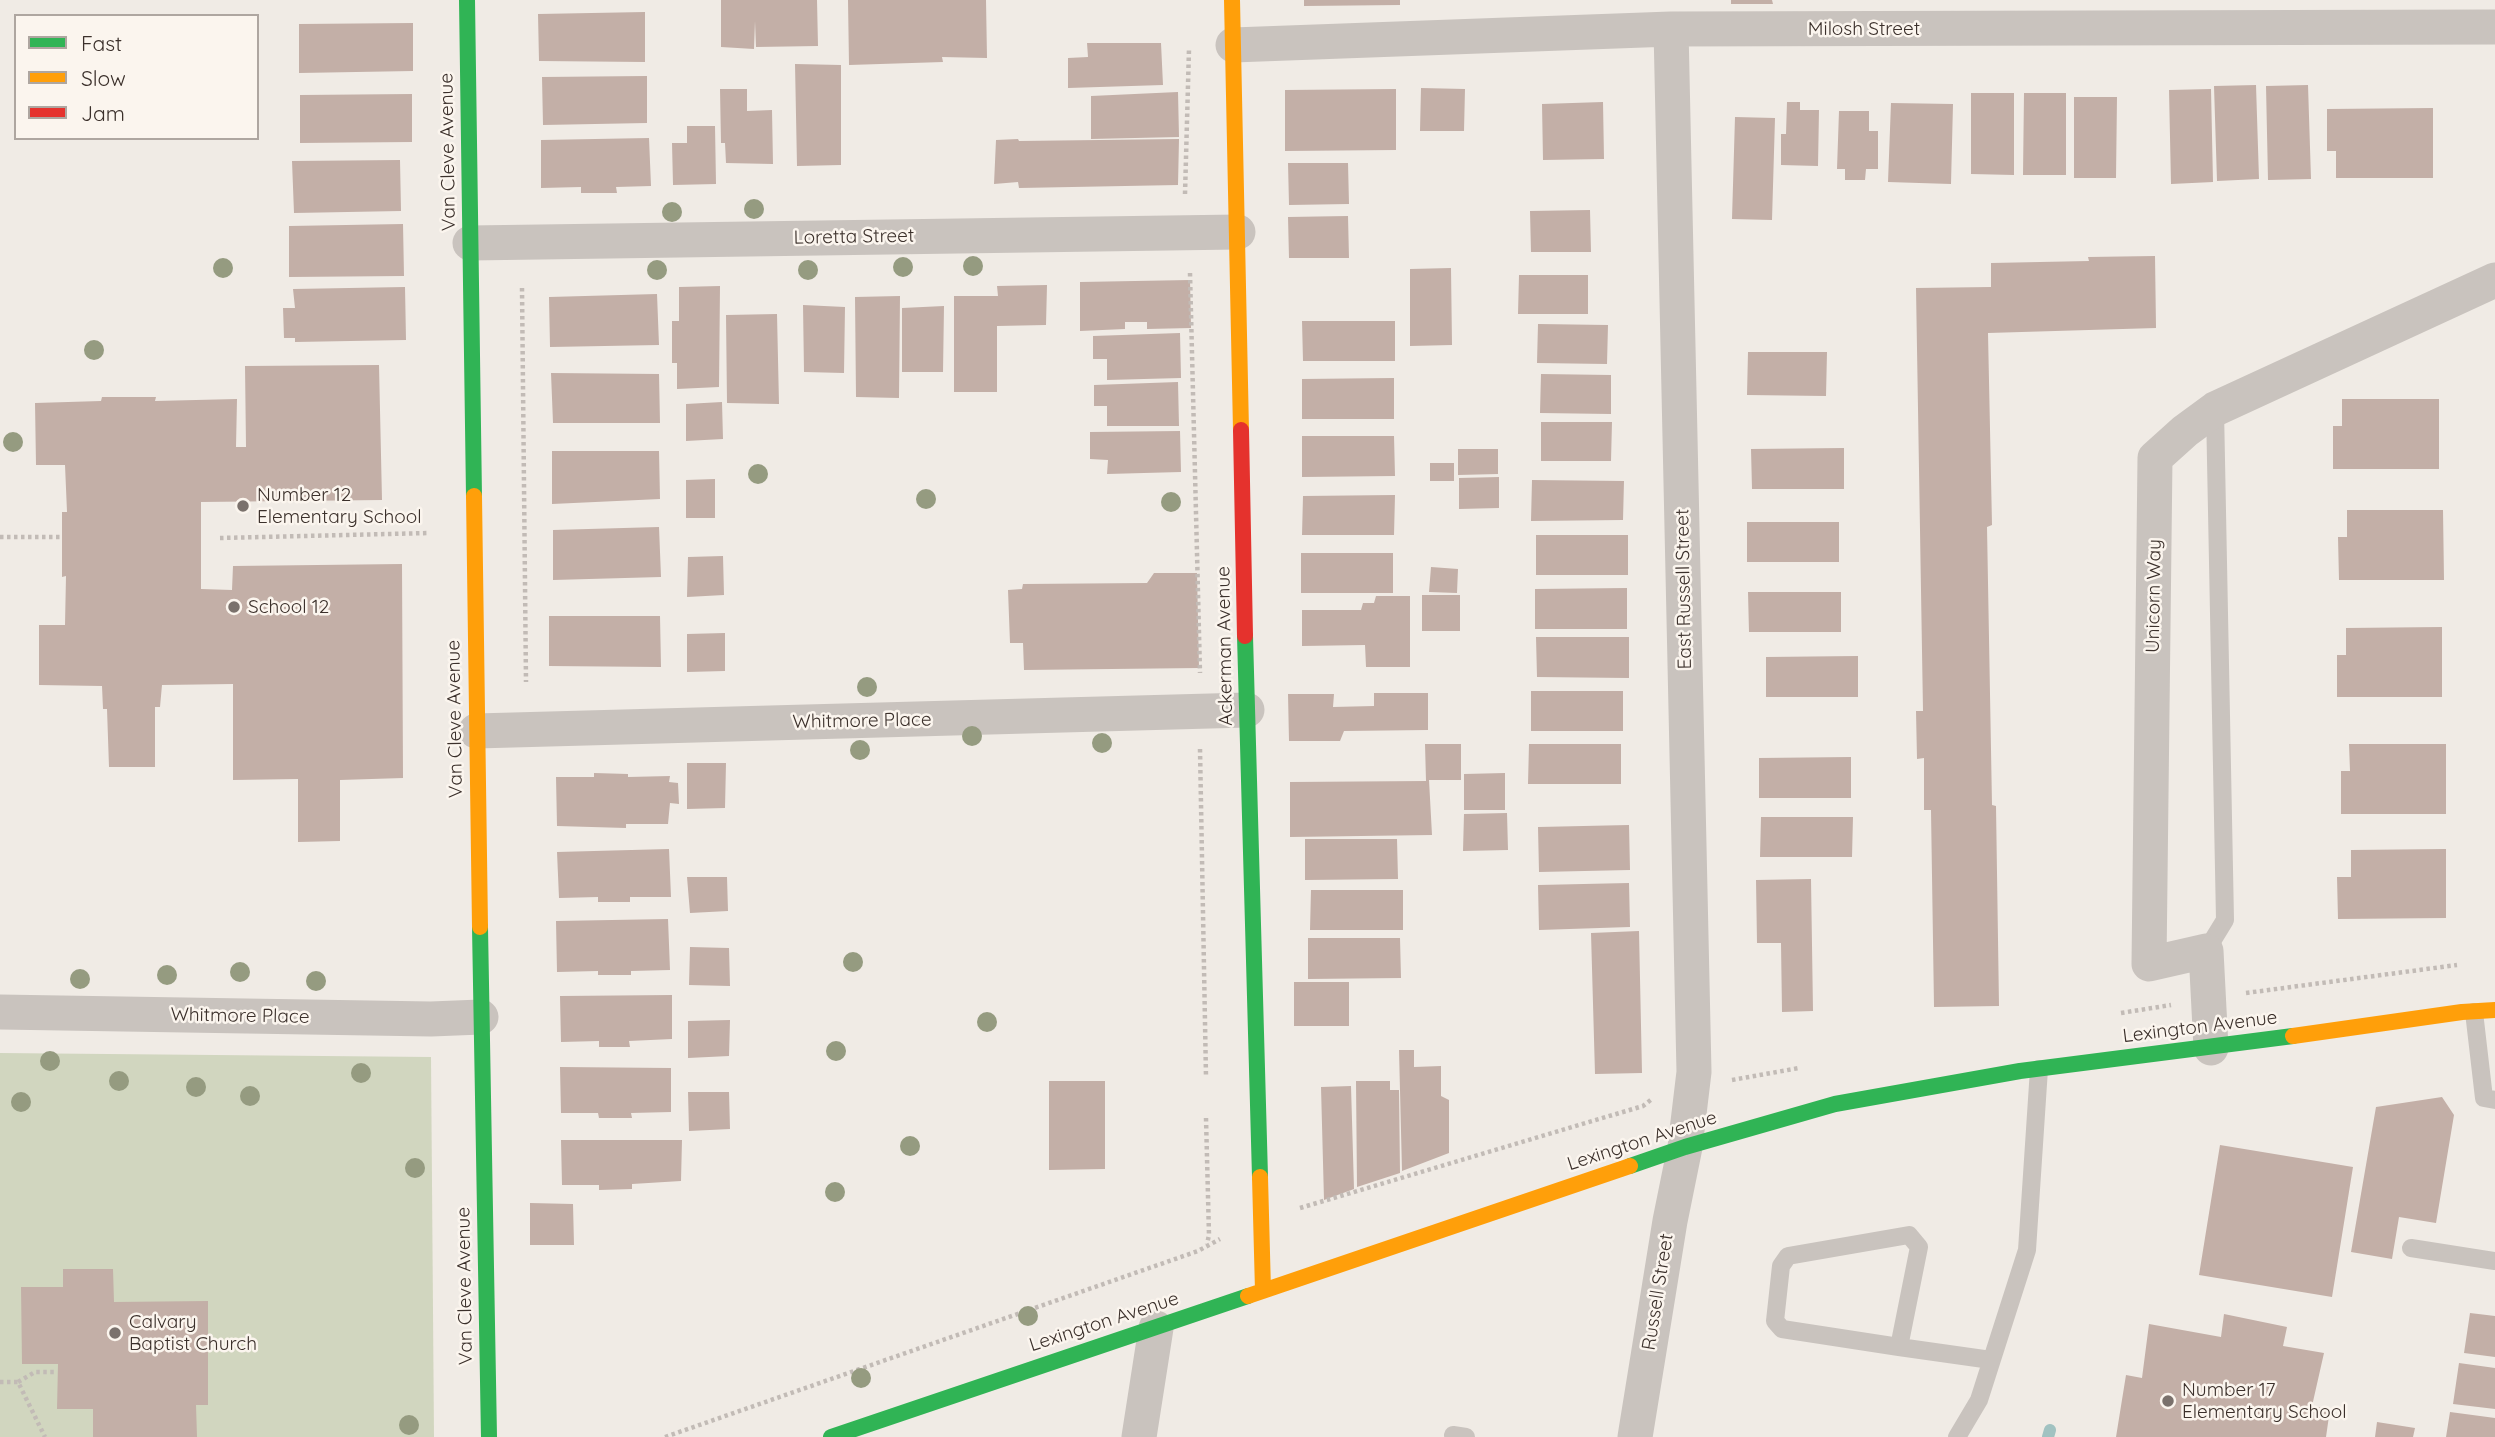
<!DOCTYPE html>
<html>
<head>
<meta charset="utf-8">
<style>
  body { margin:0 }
  #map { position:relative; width:2495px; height:1437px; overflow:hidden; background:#f0ebe5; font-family:Quicksand,sans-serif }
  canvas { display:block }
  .legend { position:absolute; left:14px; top:14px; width:245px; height:126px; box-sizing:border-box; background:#fbf5ee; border:2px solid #aea6a0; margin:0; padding:9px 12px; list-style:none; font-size:21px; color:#3b302b }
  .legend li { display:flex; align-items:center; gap:14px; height:35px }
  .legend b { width:35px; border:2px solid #aea6a0 }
</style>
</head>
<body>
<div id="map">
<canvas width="2495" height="1437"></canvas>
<ul class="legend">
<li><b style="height:9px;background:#30b455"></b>Fast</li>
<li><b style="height:9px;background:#ff9f0a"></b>Slow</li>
<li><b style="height:9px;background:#e5322d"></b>Jam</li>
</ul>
</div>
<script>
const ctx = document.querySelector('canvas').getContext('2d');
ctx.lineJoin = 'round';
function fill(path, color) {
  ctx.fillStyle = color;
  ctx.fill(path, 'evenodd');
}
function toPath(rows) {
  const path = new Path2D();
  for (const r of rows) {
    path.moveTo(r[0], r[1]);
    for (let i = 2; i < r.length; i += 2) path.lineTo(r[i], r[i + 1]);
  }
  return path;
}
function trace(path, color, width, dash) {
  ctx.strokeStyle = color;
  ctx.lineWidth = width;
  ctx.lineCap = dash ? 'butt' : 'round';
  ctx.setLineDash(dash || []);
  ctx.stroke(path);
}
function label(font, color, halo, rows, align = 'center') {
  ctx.font = font + ' Quicksand,sans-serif';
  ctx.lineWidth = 5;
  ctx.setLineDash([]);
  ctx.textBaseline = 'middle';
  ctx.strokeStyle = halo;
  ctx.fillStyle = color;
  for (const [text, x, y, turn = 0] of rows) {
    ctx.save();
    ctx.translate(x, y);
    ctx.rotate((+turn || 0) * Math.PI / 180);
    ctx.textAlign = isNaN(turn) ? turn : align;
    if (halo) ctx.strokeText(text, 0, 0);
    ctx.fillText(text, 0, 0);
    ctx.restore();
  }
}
const green = toPath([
  [0,1053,431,1057,434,1437,0,1437]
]);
const stream = toPath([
  [2048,1437,2050,1430]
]);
const building = toPath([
  [721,0,817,0,818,46,756,47,755,21,754,49,721,47],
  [848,0,986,0,987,58,942,57,943,62,849,65],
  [1304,0,1400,0,1400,5,1304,6],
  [1731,0,1772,0,1773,4,1731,4],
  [645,12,645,62,539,61,538,14],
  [413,23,413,71,299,73,299,24],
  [1087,43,1161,43,1163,85,1068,88,1068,58,1088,57],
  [795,64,841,65,841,165,797,166],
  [647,76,647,123,543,125,542,77],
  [2256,85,2259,179,2217,181,2214,86],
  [2308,85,2311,179,2268,180,2266,86],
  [1421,88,1465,89,1464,131,1420,131],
  [720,89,747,89,747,111,772,110,773,164,726,163,725,143,721,143],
  [1396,89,1396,150,1285,151,1285,90],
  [2211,89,2213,182,2171,184,2169,90],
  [1178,92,1179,137,1091,139,1091,96],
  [1971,93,2014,93,2014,175,1971,174],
  [2024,93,2066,93,2066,175,2023,175],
  [412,94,412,142,300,143,300,95],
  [2074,97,2117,97,2116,178,2074,178],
  [1603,102,1604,159,1543,160,1542,104],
  [1787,102,1800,102,1800,110,1819,110,1818,166,1781,165,1781,134,1786,134],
  [1891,103,1953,104,1951,184,1888,182],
  [2433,108,2433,178,2336,178,2336,151,2327,151,2327,109],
  [1839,111,1869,111,1869,131,1878,131,1878,169,1866,169,1865,180,1845,180,1845,169,1837,169],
  [1735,117,1775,118,1772,220,1732,219],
  [687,126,715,126,716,184,673,185,672,143,687,143],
  [649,138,651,186,616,187,617,193,581,193,581,187,541,188,541,140],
  [1018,139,1019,141,1179,139,1178,185,1019,188,1018,182,994,184,996,140],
  [400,160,401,211,294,213,292,161],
  [1288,163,1348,163,1349,204,1289,205],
  [1590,210,1591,252,1531,252,1530,211],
  [1348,216,1349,258,1289,258,1288,217],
  [403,224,404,276,289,277,289,226],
  [2155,256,2156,328,1988,333,1992,525,1987,527,1992,805,1996,806,1999,1006,1934,1007,1931,810,1924,810,1924,758,1917,759,1916,711,1923,711,1916,288,1991,287,1991,263,2089,261,2088,257],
  [1451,268,1452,345,1410,346,1410,269],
  [1519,275,1588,275,1588,314,1518,314],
  [1190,280,1191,328,1147,329,1147,322,1125,322,1125,329,1080,331,1080,282],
  [1047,285,1046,325,997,326,997,392,954,392,954,296,998,296,997,286],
  [720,286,719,387,677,389,677,363,672,363,672,321,679,321,679,287],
  [405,287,406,340,295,342,295,338,284,338,283,308,295,308,293,289],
  [657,294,659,345,550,347,549,297],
  [900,296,899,398,856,397,855,297],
  [803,305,845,307,844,373,804,372],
  [944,306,943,372,902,372,902,308],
  [777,314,779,404,727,403,726,315],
  [1302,321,1395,321,1395,361,1303,361],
  [1538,324,1608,325,1607,364,1537,363],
  [1180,333,1181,378,1107,380,1107,359,1093,359,1093,336],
  [1748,352,1827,352,1826,396,1747,395],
  [379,365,382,500,201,502,201,589,232,590,233,566,402,564,403,778,340,780,340,841,298,842,298,779,233,780,233,684,162,685,160,707,155,707,155,767,109,767,107,709,103,709,102,686,39,685,39,625,65,625,66,576,62,577,62,512,67,512,65,465,36,465,35,403,101,401,102,397,156,397,155,401,237,399,236,447,246,447,245,366],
  [551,373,659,374,660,423,553,423],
  [1541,374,1611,375,1611,414,1540,413],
  [1394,378,1394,419,1302,419,1302,379],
  [1178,382,1179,426,1107,426,1107,406,1094,406,1094,385],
  [2342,399,2439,399,2439,469,2333,469,2333,426,2342,426],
  [722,402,723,439,686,441,686,404],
  [1541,422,1612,422,1611,461,1541,461],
  [1180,431,1181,472,1107,474,1108,460,1090,459,1090,432],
  [1302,436,1394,436,1395,476,1302,477],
  [1844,448,1844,489,1752,489,1751,449],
  [1458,449,1498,449,1498,474,1458,475],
  [552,451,659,451,660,499,552,504],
  [1430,463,1454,463,1454,481,1430,481],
  [1499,477,1499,508,1459,509,1459,478],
  [715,479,715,518,686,518,686,480],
  [1532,480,1624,481,1623,520,1531,521],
  [1395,495,1394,535,1302,535,1303,496],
  [2347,510,2443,510,2444,580,2339,580,2338,537,2347,537],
  [1747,522,1839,522,1839,562,1747,562],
  [659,527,661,577,553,580,553,530],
  [1536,535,1628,535,1628,575,1536,575],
  [1301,553,1393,553,1393,593,1301,593],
  [723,556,724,595,687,597,688,557],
  [1431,567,1458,569,1457,593,1429,592],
  [1154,573,1197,573,1199,668,1024,670,1023,643,1010,643,1008,590,1022,589,1023,584,1147,583],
  [1627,588,1627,629,1535,629,1535,589],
  [1748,592,1841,592,1841,632,1749,632],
  [1422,595,1460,595,1460,631,1422,631],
  [1376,596,1410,596,1410,667,1366,667,1365,645,1302,646,1302,610,1361,610,1363,603,1374,603],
  [549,616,660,616,661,667,549,666],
  [2442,627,2442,697,2337,697,2337,655,2346,655,2346,628],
  [725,633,725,671,687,672,687,634],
  [1536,637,1629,637,1629,678,1537,677],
  [1858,656,1858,697,1766,697,1766,657],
  [1531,691,1623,691,1623,731,1531,731],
  [1374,693,1428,693,1428,730,1344,731,1340,741,1289,741,1288,694,1334,694,1333,707,1374,706],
  [1425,744,1461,744,1461,780,1429,780,1432,835,1290,837,1290,782,1426,781],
  [1529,744,1621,744,1621,784,1528,784],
  [2349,744,2446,744,2446,814,2341,814,2341,771,2350,771],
  [1851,757,1851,798,1759,798,1759,758],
  [687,763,726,763,725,808,687,809],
  [594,773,628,774,628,777,670,776,669,782,678,783,679,804,670,803,668,824,626,824,626,828,557,826,556,777,594,777],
  [1505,773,1505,810,1464,810,1464,774],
  [1507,813,1508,850,1463,851,1464,814],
  [1761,817,1853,817,1852,857,1760,857],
  [1629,825,1630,870,1539,872,1538,827],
  [1305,839,1397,839,1398,879,1305,880],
  [669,849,671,897,630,897,630,902,598,902,598,897,559,898,557,852],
  [2446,849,2446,918,2338,919,2337,877,2351,877,2351,850],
  [687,877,727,877,728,911,690,913],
  [1811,879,1813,1011,1782,1012,1781,943,1757,943,1756,880],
  [1629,883,1630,927,1539,930,1538,885],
  [1311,890,1403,890,1403,930,1310,930],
  [668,919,670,970,631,971,631,975,598,975,598,971,557,972,556,921],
  [1639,931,1642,1073,1595,1074,1591,933],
  [1308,938,1400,938,1401,978,1308,979],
  [690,947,729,948,730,986,689,985],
  [1294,982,1349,982,1349,1026,1294,1026],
  [672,995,672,1039,629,1041,630,1047,599,1047,599,1041,561,1042,560,996],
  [730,1020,729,1056,688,1058,688,1021],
  [1399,1050,1414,1050,1414,1067,1441,1066,1441,1096,1449,1100,1449,1153,1402,1171],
  [560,1067,671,1068,671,1112,631,1113,632,1118,599,1118,598,1113,561,1113],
  [1049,1081,1105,1081,1105,1169,1049,1170],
  [1356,1081,1390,1081,1390,1090,1399,1090,1400,1173,1357,1187],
  [1351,1086,1354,1189,1324,1200,1321,1087],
  [688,1092,729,1092,730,1129,689,1131],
  [2442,1097,2454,1115,2436,1223,2399,1217,2392,1259,2351,1252,2376,1107],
  [561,1140,682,1140,681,1181,632,1184,632,1189,599,1190,599,1185,562,1185],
  [2220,1145,2353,1167,2332,1297,2199,1275],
  [530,1203,573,1204,574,1245,530,1245],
  [63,1269,113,1269,114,1302,208,1301,208,1405,196,1405,197,1437,93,1437,93,1409,57,1409,58,1364,22,1364,21,1287,63,1287],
  [2470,1313,2495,1316,2495,1357,2464,1353],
  [2224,1314,2287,1327,2283,1346,2324,1353,2312,1406,2330,1409,2326,1437,2116,1437,2126,1375,2142,1378,2149,1324,2221,1337],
  [2459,1363,2495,1368,2495,1409,2453,1404],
  [2450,1412,2495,1418,2495,1437,2446,1437],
  [2377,1422,2415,1428,2413,1437,2375,1437]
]);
const path = toPath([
  [1185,194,1189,49],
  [1190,273,1200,673],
  [522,288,526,682],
  [0,537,62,537],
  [220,538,429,533],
  [1200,749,1206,1077],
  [2246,993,2457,965],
  [2121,1013,2171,1005],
  [1732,1080,1799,1068],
  [1206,1118,1209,1235,1207,1244],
  [1300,1208,1643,1106,1652,1099],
  [0,1382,18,1382,45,1437],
  [18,1382,35,1372,57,1372],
  [665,1437,1198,1251,1220,1239]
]);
const lane = toPath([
  [2206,951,2225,920,2215,409],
  [2474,1012,2484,1098,2495,1100],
  [2411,1248,2495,1261],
  [1899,1347,1919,1247,1909,1235,1788,1256,1781,1266,1775,1321,1782,1329,1899,1347,1991,1360],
  [1453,1435,1466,1437],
  [1957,1437,1979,1400,2027,1250,2039,1069]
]);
const street = toPath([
  [1233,45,1671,29,2495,27],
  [470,243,1238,232],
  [476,731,1247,710],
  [0,1012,431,1019,481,1017],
  [2211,1048,2206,951,2149,964,2155,458,2185,431,2215,409,2495,280],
  [1139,1437,1156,1328],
  [1635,1437,1670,1221,1685,1147,1694,1072,1671,29]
]);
const fast = toPath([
  [467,0,474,496],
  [1245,636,1260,1177],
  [480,927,489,1437],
  [1630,1166,1685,1147,1835,1104,2020,1071,2293,1036],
  [831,1437,1248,1296]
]);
const slow = toPath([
  [1232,0,1241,430],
  [474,496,480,927],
  [2293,1036,2462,1012,2495,1010],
  [1260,1177,1263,1291],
  [1248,1296,1630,1166]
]);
const jam = toPath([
  [1241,430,1245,636]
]);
const trees = [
  [754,209],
  [672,212],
  [973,266],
  [903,267],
  [223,268],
  [657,270],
  [808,270],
  [94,350],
  [13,442],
  [758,474],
  [926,499],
  [1171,502],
  [867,687],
  [972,736],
  [1102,743],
  [860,750],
  [853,962],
  [240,972],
  [167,975],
  [80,979],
  [316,981],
  [987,1022],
  [836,1051],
  [50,1061],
  [361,1073],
  [119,1081],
  [196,1087],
  [250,1096],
  [21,1102],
  [910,1146],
  [415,1168],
  [835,1192],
  [1028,1316],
  [861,1378],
  [409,1425]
];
const markers = [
  [243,506,7,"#7a716c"],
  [234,607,7,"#7a716c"],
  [115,1333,7,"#7a716c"],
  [2168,1401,7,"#7a716c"]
];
const streetNames = [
  ["Milosh Street",1864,29],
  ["Van Cleve Avenue",448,152,-91],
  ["Loretta Street",854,237,-1],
  ["East Russell Street",1684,589,-91],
  ["Unicorn Way",2154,596,-89],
  ["Ackerman Avenue",1225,646,-91],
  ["Van Cleve Avenue",455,719,-91],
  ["Whitmore Place",862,721,-1],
  ["Whitmore Place",240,1016,1],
  ["Lexington Avenue",2200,1027,-7],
  ["Lexington Avenue",1642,1141,-18],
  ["Van Cleve Avenue",465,1286,-91],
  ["Russell Street",1658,1292,-81],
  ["Lexington Avenue",1104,1322,-18]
];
const poiNames = [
  ["Number 12",257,495],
  ["Elementary School",257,517],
  ["School 12",248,607],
  ["Calvary",129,1322],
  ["Baptist Church",129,1344],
  ["Number 17",2182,1390],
  ["Elementary School",2182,1412]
];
fill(green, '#d1d6bf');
trace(stream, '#a1c2c1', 12);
fill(building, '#c3afa7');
trace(path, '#c2bbb6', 4.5, [3.5, 3.5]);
trace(lane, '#c9c3be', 18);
trace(street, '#c9c3be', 35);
trace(fast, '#30b455', 16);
trace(slow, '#ff9f0a', 16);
trace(jam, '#e5322d', 16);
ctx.fillStyle = '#959b80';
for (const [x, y] of trees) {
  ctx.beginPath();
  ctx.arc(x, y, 10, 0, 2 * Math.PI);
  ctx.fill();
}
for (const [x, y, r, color] of markers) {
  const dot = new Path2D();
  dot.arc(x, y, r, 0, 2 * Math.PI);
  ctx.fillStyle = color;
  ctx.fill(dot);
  trace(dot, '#fbf5ee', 2.5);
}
label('19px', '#3b302b', '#fbf5ee', streetNames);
label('19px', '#3b302b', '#fbf5ee', poiNames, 'left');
</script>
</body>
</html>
